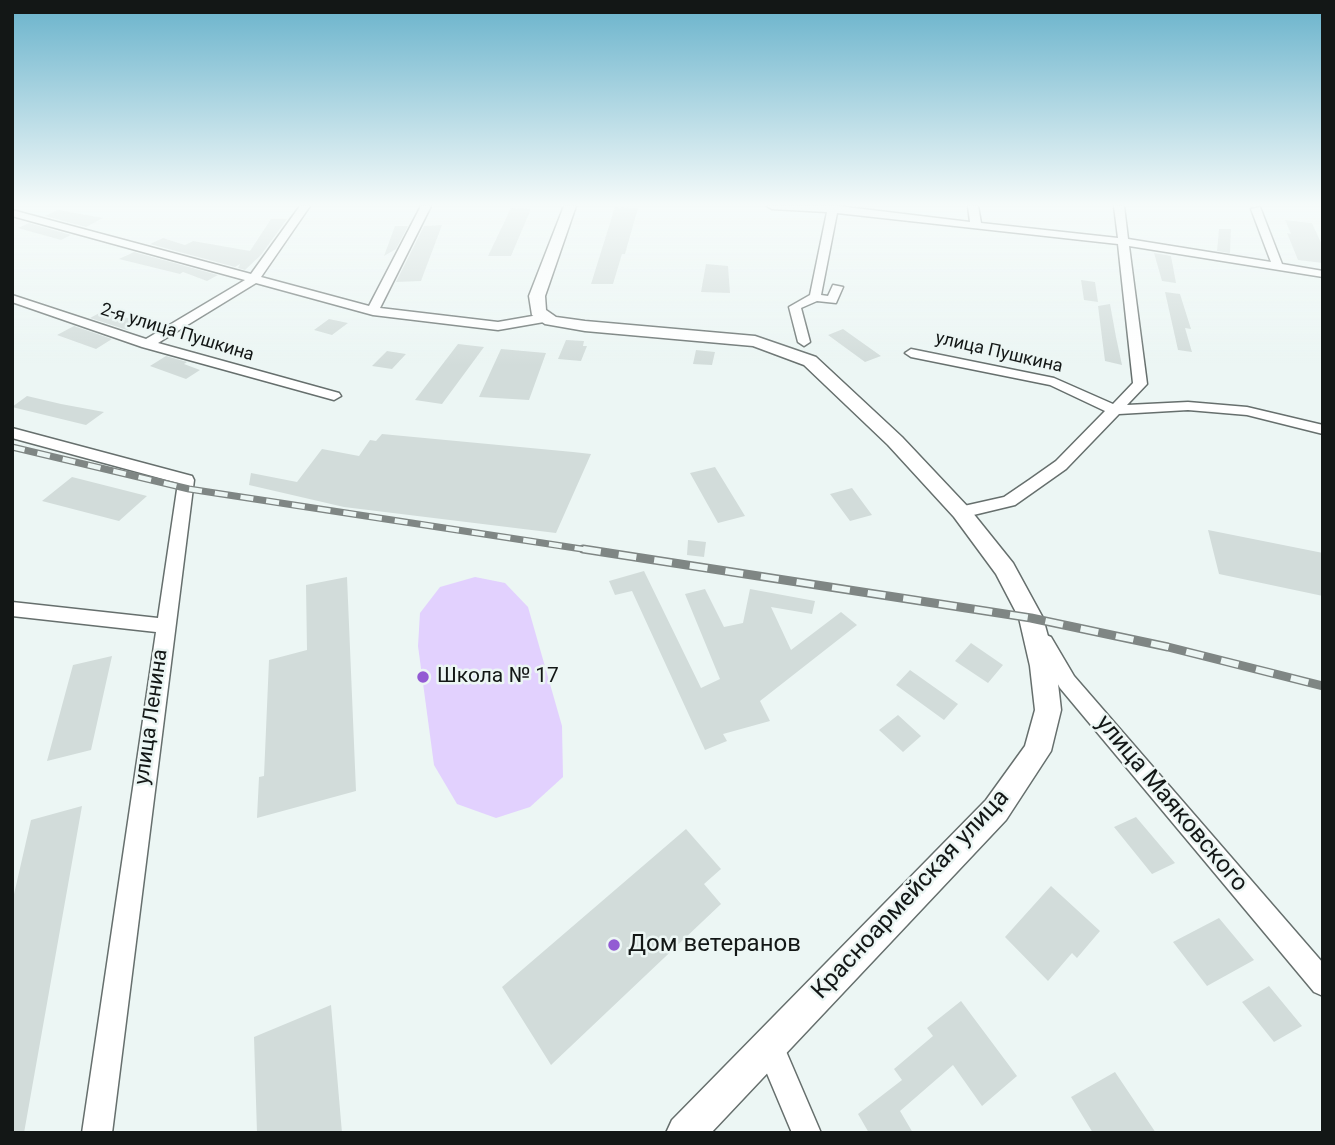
<!DOCTYPE html>
<html>
<head>
<meta charset="utf-8">
<style>
  body { margin:0 }
  #map { position:relative; width:1335px; height:1145px; overflow:hidden; background:#ecf6f4; font-family:Roboto,sans-serif }
  canvas { display:block }
  .frame { position:absolute; inset:0; border:14px solid #131716; pointer-events:none }
</style>
</head>
<body>
<div id="map">
<canvas width="1335" height="1145"></canvas>
<div class="frame"></div>
</div>
<script>
const ctx = document.querySelector('canvas').getContext('2d');
ctx.lineJoin = 'round';
function fill(path, color) {
  ctx.fillStyle = color;
  ctx.fill(path, 'evenodd');
}
function toPath(rows) {
  const path = new Path2D();
  for (const r of rows) {
    path.moveTo(r[0], r[1]);
    for (let i = 2; i < r.length; i += 2) path.lineTo(r[i], r[i + 1]);
  }
  return path;
}
function trace(path, color, width, dash) {
  ctx.strokeStyle = color;
  ctx.lineWidth = width;
  ctx.lineCap = dash ? 'butt' : 'round';
  ctx.setLineDash(dash || []);
  ctx.stroke(path);
}
function label(font, color, halo, rows, align = 'center') {
  ctx.font = font + ' Roboto,sans-serif';
  ctx.lineWidth = 5;
  ctx.setLineDash([]);
  ctx.textBaseline = 'middle';
  ctx.strokeStyle = halo;
  ctx.fillStyle = color;
  for (const [text, x, y, turn = 0] of rows) {
    ctx.save();
    ctx.translate(x, y);
    ctx.rotate((+turn || 0) * Math.PI / 180);
    ctx.textAlign = isNaN(turn) ? turn : align;
    if (halo) ctx.strokeText(text, 0, 0);
    ctx.fillText(text, 0, 0);
    ctx.restore();
  }
}
const green = toPath([
  [475,577,505,583,528,607,562,726,563,777,530,807,496,818,457,804,434,765,418,646,420,613,440,587]
]);
const building = toPath([
  [615,207,638,208,625,254,622,254,613,284,591,284],
  [511,208,531,209,511,256,488,256],
  [58,210,103,218,86,227,45,216],
  [271,219,287,219,261,255,245,270,238,268,240,264,235,267,150,244,163,238,185,245,193,241,250,251],
  [1285,220,1312,223,1323,247,1323,263,1298,260,1287,233,1291,234],
  [29,223,71,235,61,240,18,228],
  [442,225,421,281,396,282,424,226],
  [395,226,408,226,396,249,384,256],
  [1219,229,1231,229,1230,253,1217,251],
  [134,252,218,275,207,281,183,272,180,274,119,259],
  [1154,253,1171,256,1176,283,1162,281],
  [706,264,728,266,730,293,701,292],
  [1081,280,1095,282,1098,302,1084,300],
  [1165,292,1180,294,1191,329,1185,328,1192,352,1178,350],
  [1110,304,1116,337,1122,365,1105,361,1098,306],
  [103,311,123,317,143,321,127,330,90,318],
  [329,319,348,323,332,335,314,330],
  [74,326,112,339,96,349,57,335],
  [843,329,881,356,865,362,828,335],
  [566,340,584,341,583,346,587,346,581,361,558,359],
  [458,344,484,347,442,404,415,400],
  [501,349,546,353,529,400,479,397],
  [696,350,715,352,712,365,693,364],
  [387,351,406,354,392,369,372,366],
  [166,356,187,362,184,364,200,370,186,379,150,366],
  [27,396,61,404,104,412,86,425,12,407],
  [382,434,573,452,591,454,556,533,344,507,249,485,251,473,297,482,322,449,359,456,370,440,376,441],
  [715,467,745,516,718,523,690,473],
  [72,477,147,496,119,521,42,501],
  [852,488,872,515,850,521,830,494],
  [1208,530,1323,553,1323,596,1219,574],
  [688,540,706,542,704,557,687,555],
  [644,571,701,688,720,679,685,594,705,589,724,627,743,623,750,589,815,601,812,614,771,607,791,650,841,612,857,625,760,701,770,721,723,734,727,741,705,750,632,591,615,595,609,581],
  [347,577,356,791,257,818,259,777,264,776,269,660,307,650,306,585],
  [971,643,1003,665,988,683,955,661],
  [112,656,91,750,47,761,73,665],
  [910,670,958,704,944,720,896,685],
  [898,715,921,736,903,752,879,730],
  [82,806,24,1133,12,1133,12,903,31,820],
  [1136,817,1175,863,1152,874,1114,827],
  [686,829,721,869,704,884,721,904,551,1065,502,987],
  [1051,886,1100,931,1077,958,1072,953,1048,981,1005,937],
  [1219,918,1254,960,1207,986,1173,942],
  [1269,986,1302,1026,1274,1042,1242,1002],
  [961,1001,1017,1076,982,1106,953,1065,900,1111,913,1133,869,1133,858,1114,902,1080,894,1069,933,1036,927,1028],
  [331,1005,342,1133,257,1133,254,1037],
  [1115,1072,1156,1133,1093,1133,1071,1097]
]);
const minor = toPath([
  [300,206,310,206,261,277,369,306,421,206,431,206,380,308,498,322,544,314,550,318,544,322,498,330,373,315,256,283,158,343,339,393,341,396,334,400,142,347,12,302,12,295,146,339,245,280,12,216,12,210,251,274,300,206],
  [767,206,838,206,970,222,968,206,978,206,981,223,1118,238,1114,206,1124,206,1128,239,1271,262,1251,209,1260,207,1282,264,1323,271,1323,277,1129,246,1147,384,1127,405,1188,402,1247,407,1323,425,1323,434,1247,415,1188,410,1119,414,1066,469,1015,505,961,518,955,516,953,512,955,508,1004,497,1029,480,1056,461,1105,411,1050,385,911,357,905,353,911,349,1054,378,1113,404,1133,383,1118,244,837,213,821,295,828,296,833,285,843,287,836,303,817,301,801,308,810,342,804,346,798,342,789,307,810,295,827,212,772,209,767,206],
  [12,428,192,476,194,480,112,1133,82,1133,156,632,12,616,12,602,158,618,178,483,12,438,12,428],
  [1044,634,1051,637,1074,676,1323,963,1323,996,1314,992,1060,688,1035,642,1037,637,1044,634],
  [769,1031,779,1035,821,1133,792,1133,755,1045,759,1035,769,1031]
]);
const tertiary = toPath([
  [564,206,576,206,545,296,546,310,556,317,585,321,755,336,816,357,902,437,968,507,1013,563,1043,618,1056,666,1061,710,1051,751,1006,820,711,1133,666,1133,672,1120,986,800,1025,746,1035,710,1030,666,1019,618,996,574,954,517,888,445,804,365,753,346,585,331,545,324,532,315,529,296,564,206]
]);
const railFar1 = toPath([
  [12,447,189,489,595,551]
]);
const rail = toPath([
  [583,549,1031,618,1168,647,1323,686]
]);
const markers = [
  [423,677,7,"#935bd3"],
  [614,945,7,"#935bd3"]
];
const farStreetnames = [
  ["2-я улица Пушкина",177,333,17],
  ["улица Пушкина",999,353,13]
];
const poiNames = [
  ["Школа № 17",437,677]
];
const streetNames = [
  ["улица Ленина",152,717,-82]
];
const nearStreetnames = [
  ["улица Маяковского",1171,804,50],
  ["Красноармейская улица",911,895,-47]
];
const nearPoinames = [
  ["Дом ветеранов",628,945]
];
fill(green, '#e2d1fe');
fill(building, '#d2dcda');
trace(minor, '#666f6d', 3);
trace(tertiary, '#666f6d', 3);
fill(minor, '#fff');
fill(tertiary, '#fff');
trace(railFar1, '#7f8684', 7);
trace(rail, '#7f8684', 9);
trace(railFar1, '#ecf6f4', 4.5, [13]);
trace(rail, '#ecf6f4', 6, [18]);
const sky = ctx.createLinearGradient(0, 0, 0, 366);
sky.addColorStop(0, '#68b2cb');
sky.addColorStop(0.56, '#f6fbfa');
sky.addColorStop(1, '#f6fbfa00');
ctx.fillStyle = sky;
ctx.fillRect(0, 0, 1335, 366);
for (const [x, y, r, color] of markers) {
  const dot = new Path2D();
  dot.arc(x, y, r, 0, 2 * Math.PI);
  ctx.fillStyle = color;
  ctx.fill(dot);
  trace(dot, '#ecf6f4', 2.5);
}
label('18px', '#131716', '#ecf6f4', farStreetnames);
label('21px', '#131716', '#ecf6f4', poiNames, 'left');
label('21px', '#131716', '#ecf6f4', streetNames);
label('24px', '#131716', '#ecf6f4', nearStreetnames);
label('24px', '#131716', '#ecf6f4', nearPoinames, 'left');
</script>
</body>
</html>
